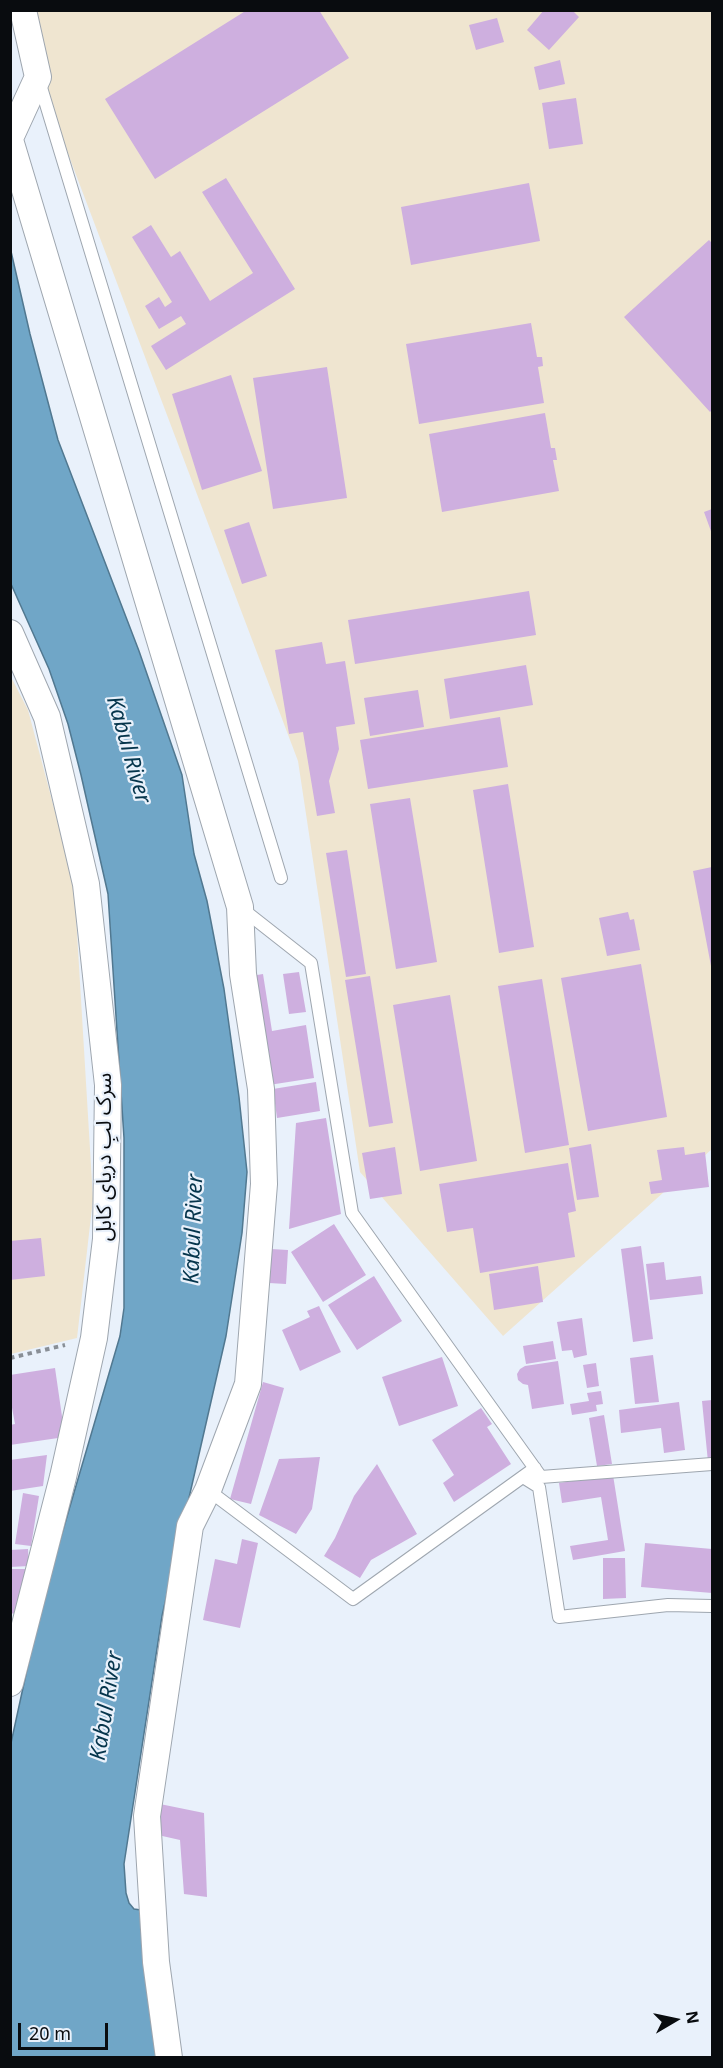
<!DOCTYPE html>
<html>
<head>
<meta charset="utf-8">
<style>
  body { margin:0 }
  #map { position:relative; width:723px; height:2068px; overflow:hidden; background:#e9f1fb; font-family:"Noto Sans",sans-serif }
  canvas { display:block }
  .frame { position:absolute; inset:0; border:12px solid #090c0f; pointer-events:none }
  .north { position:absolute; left:645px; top:1990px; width:60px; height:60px; -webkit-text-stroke:4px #e9f1fb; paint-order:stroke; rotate:81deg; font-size:16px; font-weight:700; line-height:24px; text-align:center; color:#090c0f }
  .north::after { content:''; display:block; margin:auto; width:21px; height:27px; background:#090c0f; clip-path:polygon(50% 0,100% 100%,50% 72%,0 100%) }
  .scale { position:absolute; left:18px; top:2023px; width:90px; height:27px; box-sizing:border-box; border:3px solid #090c0f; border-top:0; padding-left:8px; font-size:18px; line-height:21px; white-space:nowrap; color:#090c0f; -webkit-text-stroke:4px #e9f1fb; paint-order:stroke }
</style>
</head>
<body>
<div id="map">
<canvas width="723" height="2068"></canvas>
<div class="frame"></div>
<div class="north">N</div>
<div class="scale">20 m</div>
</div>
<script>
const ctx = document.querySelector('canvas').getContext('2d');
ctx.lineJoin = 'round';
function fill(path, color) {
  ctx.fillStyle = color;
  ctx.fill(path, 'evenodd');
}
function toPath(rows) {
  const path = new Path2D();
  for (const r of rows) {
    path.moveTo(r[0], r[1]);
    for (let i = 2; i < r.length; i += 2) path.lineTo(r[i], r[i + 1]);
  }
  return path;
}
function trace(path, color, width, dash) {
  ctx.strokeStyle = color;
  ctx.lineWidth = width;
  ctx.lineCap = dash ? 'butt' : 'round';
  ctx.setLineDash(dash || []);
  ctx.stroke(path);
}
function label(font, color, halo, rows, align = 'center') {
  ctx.font = font + ' "Noto Sans","Noto Sans Arabic",sans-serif';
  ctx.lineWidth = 4.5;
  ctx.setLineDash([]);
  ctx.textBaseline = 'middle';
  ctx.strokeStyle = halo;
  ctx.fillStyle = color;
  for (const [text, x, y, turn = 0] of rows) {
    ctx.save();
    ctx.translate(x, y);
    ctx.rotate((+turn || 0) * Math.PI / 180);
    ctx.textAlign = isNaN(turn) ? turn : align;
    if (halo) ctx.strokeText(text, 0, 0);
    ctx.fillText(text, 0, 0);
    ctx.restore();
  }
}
const commercial = toPath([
  [14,11,712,11,712,1149,503,1336,360,1172,298,761],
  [10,675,28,710,74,883,93,1199,77,1338,11,1354]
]);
const water = toPath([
  [10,247,30,334,58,440,139,651,182,775,194,854,207,901,224,989,239,1097,247,1172,242,1233,226,1336,162,1616,124,1864,126,1893,129,1903,134,1909,148,1911,166,2057,11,2057,11,1743,41,1605,120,1336,124,1308,124,1138,108,894,81,775,68,724,49,669,11,584,10,247]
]);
const building = toPath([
  [247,10,319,10,349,58,155,179,105,99],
  [544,10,572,10,579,17,549,50,527,30],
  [497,18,504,42,476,50,469,25],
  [560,60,565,84,539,90,534,67],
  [576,98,583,144,549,149,542,103],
  [226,178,295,289,166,370,151,346,186,324,181,316,159,329,145,306,159,297,165,307,172,302,132,237,151,225,171,257,180,251,210,301,253,273,202,192],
  [529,183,540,241,411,265,401,207],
  [709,240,712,243,712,410,710,412,624,317],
  [531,323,537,357,542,357,543,366,538,367,544,403,419,424,406,344],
  [327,367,347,498,273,509,253,378],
  [231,375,262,471,202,490,172,394],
  [545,413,551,448,555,448,557,460,553,460,559,491,442,512,429,434],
  [712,509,712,534,704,512],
  [249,522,267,576,242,584,224,530],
  [529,591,536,635,355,664,348,620],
  [322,642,326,664,345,661,355,724,336,727,339,749,329,781,335,813,317,816,303,732,289,734,275,650],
  [526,665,533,705,450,719,444,679],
  [418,690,424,727,370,736,364,698],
  [500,717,508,767,368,789,360,740],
  [508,784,534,947,499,953,473,790],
  [410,798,437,962,396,969,370,804],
  [347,850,366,974,346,977,326,853],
  [712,867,712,966,711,966,693,871],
  [628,912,630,920,634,919,640,950,607,956,599,918],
  [641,964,667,1117,588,1131,561,978],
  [299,972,306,1012,289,1014,283,974],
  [263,974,272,1031,306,1025,314,1078,269,1085,251,976],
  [370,976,393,1123,369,1127,345,980],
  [542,979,569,1145,525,1153,498,986],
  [450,995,477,1161,420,1171,393,1005],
  [316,1082,320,1111,277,1118,273,1089],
  [326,1118,341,1214,289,1229,296,1123],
  [591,1144,599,1197,577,1200,569,1148],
  [395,1147,402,1194,370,1199,362,1153],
  [684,1147,685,1155,705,1152,709,1187,651,1194,649,1182,662,1180,657,1150],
  [568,1163,576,1211,568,1213,575,1257,480,1273,473,1228,447,1232,439,1184],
  [334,1224,366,1275,323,1302,291,1252],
  [41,1238,45,1276,10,1280,10,1241],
  [641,1246,653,1339,633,1342,621,1249],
  [271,1249,288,1250,286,1284,269,1283],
  [664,1262,666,1280,701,1276,703,1294,650,1300,646,1264],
  [538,1266,543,1302,494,1310,489,1274],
  [374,1276,402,1321,357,1350,328,1305],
  [319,1306,341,1352,300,1371,282,1330,310,1317,307,1311],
  [582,1318,587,1355,574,1358,572,1350,562,1351,557,1322],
  [553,1341,556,1359,526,1364,523,1346],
  [653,1355,659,1402,635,1404,630,1358],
  [442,1357,458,1406,399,1426,382,1377],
  [558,1361,564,1404,532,1409,528,1385,523,1384,518,1380,517,1374,520,1369,525,1366],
  [596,1363,599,1386,587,1388,583,1365],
  [55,1368,65,1437,10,1445,10,1425,15,1424,10,1397,10,1375],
  [263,1382,284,1388,251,1504,230,1499],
  [601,1391,603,1404,596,1405,597,1411,572,1415,570,1404,589,1401,587,1393],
  [712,1400,712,1462,708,1462,702,1401],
  [679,1402,685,1450,664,1453,661,1428,621,1433,619,1410],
  [481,1408,492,1424,487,1427,511,1464,454,1502,443,1483,454,1475,432,1440],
  [604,1415,612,1464,597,1466,589,1418],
  [47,1455,43,1486,10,1491,10,1460],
  [320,1457,312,1509,296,1534,259,1515,279,1459],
  [377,1464,417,1534,371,1560,360,1578,324,1556,335,1538,354,1496],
  [613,1475,625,1551,573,1560,570,1546,608,1540,601,1497,562,1503,559,1483],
  [23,1493,39,1496,31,1546,15,1544],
  [242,1539,258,1543,240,1628,203,1620,215,1559,237,1564],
  [645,1543,712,1549,712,1593,641,1587],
  [28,1549,29,1566,10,1567,10,1550],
  [603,1558,625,1558,626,1598,603,1599],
  [10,1569,28,1569,21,1615,10,1613],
  [155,1803,204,1813,207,1897,184,1894,180,1840,149,1833]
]);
const path = toPath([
  [10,1358,65,1345]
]);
const lane = toPath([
  [39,81,281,878],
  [241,908,311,963,352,1213,541,1477,712,1464],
  [523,1477,539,1487,559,1617,668,1605,712,1606],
  [208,1490,353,1599,535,1468]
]);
const street = toPath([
  [10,138,38,77,23,10],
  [10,140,240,907,243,974,261,1089,264,1184,248,1384,208,1490,190,1526,147,1816,156,1962,169,2058],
  [10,633,47,717,86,884,108,1085,106,1239,94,1338,63,1477,10,1683]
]);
const streetNames = [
  ["سرک لبِ دریای کابل",105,1157,-90]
];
const waterNames = [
  ["Kabul River",128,750,74],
  ["Kabul River",194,1229,-88],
  ["Kabul River",107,1706,-81]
];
fill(commercial, '#efe5d0');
fill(water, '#70a6c7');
trace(water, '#517890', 1.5);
fill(building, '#ceafdf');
trace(lane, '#9ea6af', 14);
trace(street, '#9ea6af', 28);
trace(path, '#898f96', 4, [4.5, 4.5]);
trace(lane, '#fff', 12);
trace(street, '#fff', 26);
label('21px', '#090c0f', '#e9f1fb', streetNames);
label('italic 22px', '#05354c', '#e9f1fb', waterNames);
</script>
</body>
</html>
